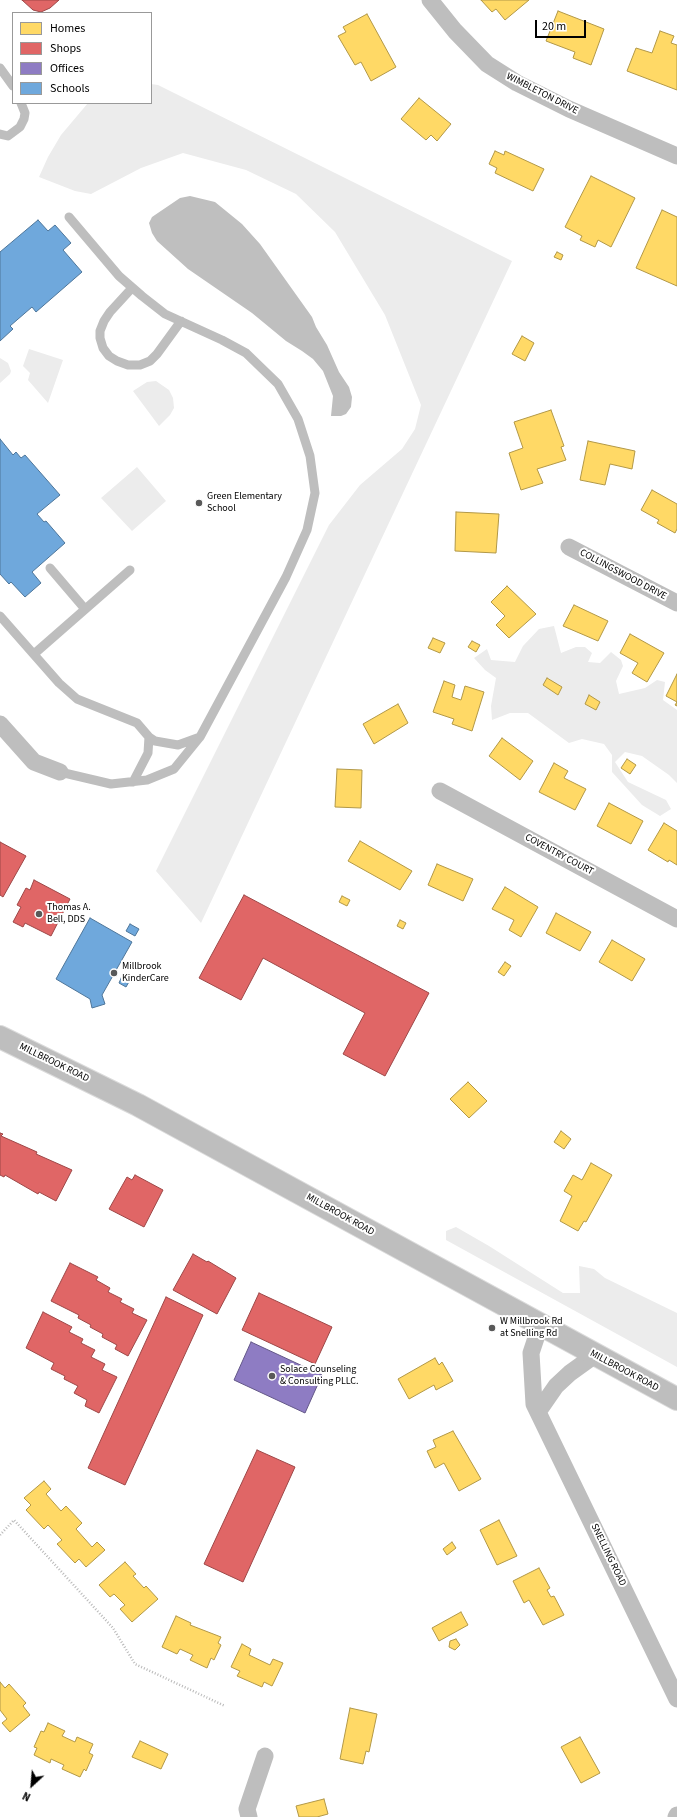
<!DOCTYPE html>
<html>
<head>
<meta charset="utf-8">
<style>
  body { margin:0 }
  #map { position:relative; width:677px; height:1817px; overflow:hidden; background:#fff; font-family:"Source Sans 3",sans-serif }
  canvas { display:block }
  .legend { position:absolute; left:12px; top:12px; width:140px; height:92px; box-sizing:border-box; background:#fff; border:1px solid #999; margin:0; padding:5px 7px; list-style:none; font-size:12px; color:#000 }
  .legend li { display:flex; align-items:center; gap:8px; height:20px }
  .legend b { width:20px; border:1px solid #999 }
  .north { position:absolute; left:12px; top:1765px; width:40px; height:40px; -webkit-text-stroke:3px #fff; paint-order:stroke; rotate:206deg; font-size:11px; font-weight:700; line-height:16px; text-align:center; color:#000 }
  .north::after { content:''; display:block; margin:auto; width:14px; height:18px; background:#000; clip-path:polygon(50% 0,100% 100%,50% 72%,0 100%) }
  .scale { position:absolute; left:535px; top:20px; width:51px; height:18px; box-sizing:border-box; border:2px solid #000; border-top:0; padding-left:5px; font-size:12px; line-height:14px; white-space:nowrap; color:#000; -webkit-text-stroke:3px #fff; paint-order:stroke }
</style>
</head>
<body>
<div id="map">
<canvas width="677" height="1817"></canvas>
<ul class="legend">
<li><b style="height:11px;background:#ffd966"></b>Homes</li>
<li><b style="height:11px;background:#e06666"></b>Shops</li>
<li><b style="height:11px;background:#8e7cc3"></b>Offices</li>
<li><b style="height:11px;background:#6fa8dc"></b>Schools</li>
</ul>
<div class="north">N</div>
<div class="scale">20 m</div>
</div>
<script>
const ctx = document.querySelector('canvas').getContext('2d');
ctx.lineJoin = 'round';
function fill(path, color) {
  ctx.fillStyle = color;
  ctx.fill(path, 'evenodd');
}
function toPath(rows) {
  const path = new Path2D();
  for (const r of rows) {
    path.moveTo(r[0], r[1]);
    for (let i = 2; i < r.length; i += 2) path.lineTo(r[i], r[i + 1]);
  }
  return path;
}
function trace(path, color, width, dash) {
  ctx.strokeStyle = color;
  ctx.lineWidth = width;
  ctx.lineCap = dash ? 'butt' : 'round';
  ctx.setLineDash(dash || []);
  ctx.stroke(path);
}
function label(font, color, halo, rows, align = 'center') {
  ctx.font = font + ' "Source Sans 3",sans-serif';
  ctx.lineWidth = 4;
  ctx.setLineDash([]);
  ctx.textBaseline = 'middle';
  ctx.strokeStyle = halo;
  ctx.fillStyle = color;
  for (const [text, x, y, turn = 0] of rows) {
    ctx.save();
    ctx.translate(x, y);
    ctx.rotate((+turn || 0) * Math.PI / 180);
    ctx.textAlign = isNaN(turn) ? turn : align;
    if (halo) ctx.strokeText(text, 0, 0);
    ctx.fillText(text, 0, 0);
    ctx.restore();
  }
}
const green = toPath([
  [151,84,158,85,512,261,201,923,156,871,329,525,360,485,402,449,415,429,421,405,385,315,335,232,296,194,246,170,183,153,141,168,91,194,75,191,39,177,48,157,61,135,88,103,151,103],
  [29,349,63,360,48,403,28,380,30,373,23,366],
  [0,358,8,363,11,371,10,374,0,383],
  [156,381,169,390,173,398,174,408,170,415,159,426,133,391,147,382],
  [137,467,166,501,132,531,101,498],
  [554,626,561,653,576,647,585,647,592,653,588,662,600,663,611,652,621,660,623,666,616,681,619,694,645,688,657,680,665,682,663,700,677,710,677,783,669,775,642,756,625,752,615,762,628,782,666,800,671,809,660,816,642,805,612,772,612,755,604,744,582,739,569,743,528,713,510,713,492,720,491,706,496,678,485,670,474,658,487,649,491,660,515,662,523,646,539,629],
  [456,1227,489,1246,563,1293,580,1293,579,1266,594,1269,605,1278,677,1313,677,1367,446,1240,446,1231]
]);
const water = toPath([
  [190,196,215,202,242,224,260,244,312,317,316,327,327,345,339,372,349,387,352,397,351,407,346,414,341,416,331,416,333,396,323,371,313,359,302,351,286,341,252,313,188,269,157,241,152,233,149,223,152,217,180,198]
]);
const homes = toPath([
  [481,0,529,0,505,20,496,9,492,12,481,0],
  [558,11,604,29,591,65,573,58,575,52,546,41,558,11],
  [367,14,396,67,371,81,361,62,355,65,338,36,346,32,343,27,367,14],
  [660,31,674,36,671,43,677,45,677,90,627,71,636,48,652,53,660,31],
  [419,98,451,124,437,141,431,135,426,140,401,119,419,98],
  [495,151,504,155,505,151,544,169,533,191,495,173,497,168,489,164,495,151],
  [591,176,635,198,611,247,598,240,595,247,580,240,582,236,565,227,591,176],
  [662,210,677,217,677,286,636,268,662,210],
  [557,252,563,255,561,260,554,257,557,252],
  [522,336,534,343,525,361,512,354,522,336],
  [551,410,564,446,561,447,566,460,537,469,543,483,521,490,509,453,523,448,514,422,551,410],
  [588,441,635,451,632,469,610,464,605,485,580,480,588,441],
  [652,490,677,504,677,529,675,533,657,523,659,520,641,510,652,490],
  [456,512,499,514,496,553,455,551,456,512],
  [507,586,536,614,509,638,496,625,505,616,491,602,507,586],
  [574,605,608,621,598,641,563,626,574,605],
  [630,634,664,653,647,682,632,673,638,663,620,653,630,634],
  [433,638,445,643,440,653,428,648,433,638],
  [472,641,480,645,476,652,468,647,472,641],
  [677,674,677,706,675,705,677,702,666,696,677,674],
  [547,678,562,687,558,695,543,685,547,678],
  [444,681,455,685,452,697,461,700,465,686,484,692,472,731,452,724,454,719,433,712,444,681],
  [589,695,600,702,596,710,585,704,589,695],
  [398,704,408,723,374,744,363,724,398,704],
  [502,738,533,761,520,780,489,756,502,738],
  [627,759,636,765,630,774,621,768,627,759],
  [554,763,568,771,564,778,586,789,575,810,539,792,554,763],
  [337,769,362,770,361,808,335,807,337,769],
  [609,803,643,821,631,844,597,826,609,803],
  [664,823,677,831,677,865,669,860,668,862,648,850,664,823],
  [360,841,412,871,400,890,348,861,360,841],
  [437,864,473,879,463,901,428,885,437,864],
  [505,887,538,907,521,937,509,930,514,920,492,909,505,887],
  [342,896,350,900,347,906,339,902,342,896],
  [556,913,591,932,580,951,546,933,556,913],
  [400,920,406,923,403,929,397,926,400,920],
  [612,940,645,959,632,981,599,962,612,940],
  [505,962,511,966,504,976,498,972,505,962],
  [468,1082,487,1101,469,1118,450,1099,468,1082],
  [561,1131,571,1139,564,1149,554,1142,561,1131],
  [591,1163,612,1175,586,1222,584,1221,578,1231,560,1221,572,1196,564,1191,573,1175,582,1180,591,1163],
  [435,1358,439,1365,442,1362,453,1381,436,1390,434,1385,409,1399,398,1379,435,1358],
  [453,1431,481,1479,459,1491,444,1463,435,1468,427,1451,436,1447,433,1440,453,1431],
  [44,1481,51,1489,46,1494,61,1511,66,1506,82,1523,76,1529,92,1547,97,1542,105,1550,86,1567,79,1559,75,1563,57,1544,62,1540,48,1525,44,1529,26,1510,31,1505,24,1498,44,1481],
  [499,1520,517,1556,497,1565,480,1530,499,1520],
  [452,1542,456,1548,447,1555,443,1549,452,1542],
  [125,1562,136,1574,133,1576,144,1588,146,1586,158,1599,132,1622,120,1609,125,1605,114,1594,110,1597,99,1585,125,1562],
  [539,1568,550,1588,547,1590,551,1597,554,1596,564,1615,543,1625,529,1600,524,1603,513,1581,539,1568],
  [461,1612,468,1625,439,1641,432,1628,461,1612],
  [176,1616,191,1623,190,1625,221,1637,218,1643,221,1645,214,1660,211,1658,207,1668,190,1660,193,1655,180,1649,177,1654,162,1647,176,1616],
  [456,1639,460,1645,455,1650,449,1647,450,1641,456,1639],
  [242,1644,251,1649,249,1655,270,1665,273,1659,283,1663,272,1686,264,1682,262,1687,237,1676,240,1671,231,1667,242,1644],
  [0,1682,5,1688,9,1684,26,1703,23,1706,30,1715,10,1732,2,1723,7,1719,0,1710,0,1682],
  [350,1708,377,1714,369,1752,366,1751,363,1764,340,1759,350,1708],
  [48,1723,65,1731,62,1736,75,1742,77,1737,93,1744,89,1753,93,1755,86,1771,84,1769,80,1777,62,1769,64,1765,51,1759,50,1763,34,1755,37,1748,34,1747,41,1731,44,1732,48,1723],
  [580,1737,600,1773,581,1783,561,1747,580,1737],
  [140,1741,168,1754,161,1769,132,1757,140,1741],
  [324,1799,328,1814,317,1817,299,1817,296,1806,324,1799]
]);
const shops = toPath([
  [22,0,59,0,50,8,41,12,33,10,22,0],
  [0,842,26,856,3,897,0,895,0,842],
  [34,880,70,899,51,936,25,923,23,927,13,922,21,907,17,905,26,888,30,890,34,880],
  [244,895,429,993,385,1076,343,1054,365,1013,263,958,241,1000,199,978,244,895],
  [0,1133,3,1134,1,1136,37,1152,36,1154,72,1170,56,1201,39,1192,38,1194,5,1175,4,1177,0,1175,0,1133],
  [135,1175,163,1190,144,1227,109,1209,127,1177,132,1180,135,1175],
  [193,1254,207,1262,208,1261,236,1278,217,1314,173,1290,193,1254],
  [70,1263,98,1277,96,1280,110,1288,108,1292,122,1299,120,1302,134,1309,132,1313,147,1320,128,1356,115,1349,117,1345,102,1337,103,1334,90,1327,91,1325,78,1318,79,1315,51,1301,70,1263],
  [259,1293,332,1327,315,1364,242,1330,259,1293],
  [166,1297,203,1315,125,1485,88,1468,166,1297],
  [43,1312,72,1327,69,1332,83,1339,81,1343,95,1350,91,1357,105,1364,102,1370,117,1377,99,1413,85,1406,87,1400,74,1393,78,1386,64,1379,65,1376,51,1369,54,1363,26,1348,43,1312],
  [257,1450,295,1467,243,1582,204,1564,257,1450]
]);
const offices = toPath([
  [251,1342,322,1375,305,1413,234,1380,251,1342]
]);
const schools = toPath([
  [38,220,48,231,55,225,71,243,63,250,82,272,36,312,32,307,10,326,13,329,0,341,0,252,38,220],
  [0,439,13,455,16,452,21,458,25,455,60,495,37,514,44,522,46,521,65,543,32,572,41,583,25,597,11,582,9,584,0,574,0,439],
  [90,918,132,942,102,995,105,1004,92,1008,90,999,56,979,90,918],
  [130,924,139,929,135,936,126,931,130,924],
  [122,976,130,980,126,987,119,983,122,976]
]);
const path = toPath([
  [0,1535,14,1520,113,1628,135,1664,225,1706]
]);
const lane = toPath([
  [0,68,13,86],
  [0,134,8,136,20,127,24,119,25,113,21,103],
  [132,288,110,312,104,321,100,331,100,338,103,348,109,356,117,361,128,365,140,365,150,361,157,354,181,321],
  [50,568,85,609],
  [0,616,59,683,77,699,137,723,149,737,155,741,178,745,200,737],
  [34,654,130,570],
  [60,772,111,784,147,780,174,769,200,737,286,577,307,530,315,493,310,456,298,419,278,384,246,353,222,340,165,314,142,296,119,276,69,217],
  [133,782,148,753,149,737]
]);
const street = toPath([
  [430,0,455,31,487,64,517,83,569,109,677,156],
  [569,547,677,603],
  [0,724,34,762,60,772],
  [440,791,677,919],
  [540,1326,531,1353,534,1404,677,1699],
  [538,1412,556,1386,570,1373,595,1355],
  [249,1817,247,1809,265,1756],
  [676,1817,677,1815]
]);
const primary = toPath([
  [0,1037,138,1105,677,1399]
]);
const markers = [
  [199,503,4,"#595959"],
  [39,914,4,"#595959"],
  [114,973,4,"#595959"],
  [492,1328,4,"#595959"],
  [272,1376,4,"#595959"]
];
const streetNames = [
  ["WIMBLETON DRIVE",542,94,27],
  ["COLLINGSWOOD DRIVE",623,575,28],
  ["COVENTRY COURT",559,855,28],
  ["MILLBROOK ROAD",54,1063,26],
  ["MILLBROOK ROAD",340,1215,29],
  ["MILLBROOK ROAD",624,1371,28],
  ["SNELLING ROAD",608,1555,64]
];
const poiNames = [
  ["Green Elementary",207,497],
  ["School",207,509],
  ["Thomas A.",47,908],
  ["Bell, DDS",47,920],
  ["Millbrook",122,967],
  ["KinderCare",122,979],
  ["W Millbrook Rd",500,1322],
  ["at Snelling Rd",500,1334],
  ["Solace Counseling",280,1370],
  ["& Consulting PLLC.",280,1382]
];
fill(green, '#ececec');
fill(water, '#bfbfbf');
fill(homes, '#ffd966');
trace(homes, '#b29847', 1);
fill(shops, '#e06666');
trace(shops, '#9d4747', 1);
fill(offices, '#8e7cc3');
trace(offices, '#635788', 1);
fill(schools, '#6fa8dc');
trace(schools, '#4e769a', 1);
trace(primary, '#dbdbdb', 24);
trace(path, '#b9b9b9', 2.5, [1, 2]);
trace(lane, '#bebebe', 9);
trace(street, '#bebebe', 17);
trace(primary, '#bebebe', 22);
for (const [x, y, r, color] of markers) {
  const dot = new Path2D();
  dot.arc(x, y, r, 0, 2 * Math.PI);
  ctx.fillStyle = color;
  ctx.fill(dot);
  trace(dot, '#fff', 1.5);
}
label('10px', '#000', '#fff', streetNames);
label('10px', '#000', '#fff', poiNames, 'left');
</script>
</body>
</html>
